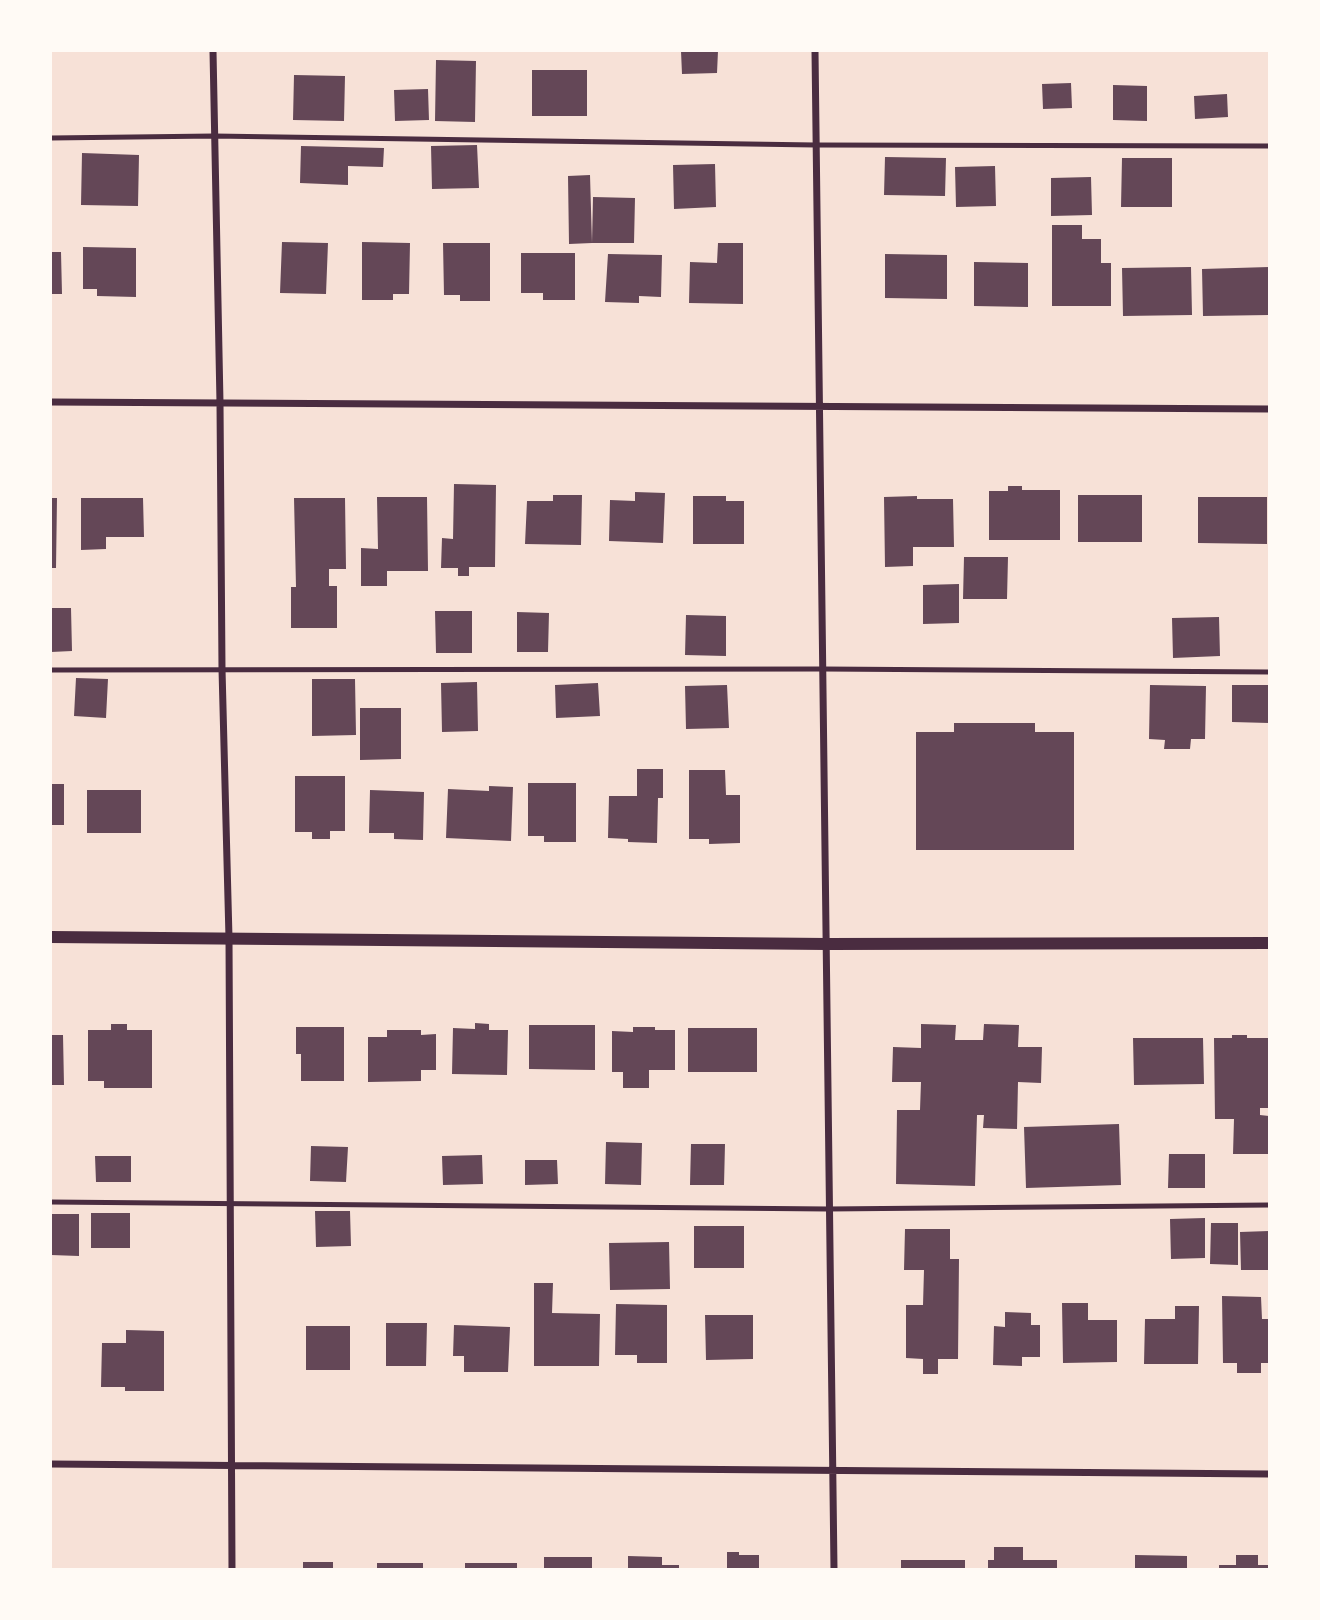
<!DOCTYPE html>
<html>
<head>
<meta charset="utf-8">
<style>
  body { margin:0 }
  #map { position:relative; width:1320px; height:1620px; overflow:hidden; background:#f7e1d7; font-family:Roboto,sans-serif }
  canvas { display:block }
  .frame { position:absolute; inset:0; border:52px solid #fffaf5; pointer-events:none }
</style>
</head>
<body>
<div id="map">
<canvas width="1320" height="1620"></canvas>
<div class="frame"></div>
</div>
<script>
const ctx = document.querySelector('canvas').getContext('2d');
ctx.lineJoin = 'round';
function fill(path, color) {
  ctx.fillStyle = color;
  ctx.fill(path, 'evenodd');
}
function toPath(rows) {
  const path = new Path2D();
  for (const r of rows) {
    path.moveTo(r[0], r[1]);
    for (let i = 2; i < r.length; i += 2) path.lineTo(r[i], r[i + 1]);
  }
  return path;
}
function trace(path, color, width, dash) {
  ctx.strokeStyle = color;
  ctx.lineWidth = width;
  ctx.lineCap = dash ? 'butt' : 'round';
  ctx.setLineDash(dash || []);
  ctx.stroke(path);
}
const building = toPath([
  [681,51,718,51,717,73,682,74],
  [436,60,476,61,475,122,435,121],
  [532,70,587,70,587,116,532,116],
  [294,75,345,76,344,121,293,120],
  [1071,83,1072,108,1043,109,1042,84],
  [1113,85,1147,86,1147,121,1113,120],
  [428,89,429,120,395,121,394,90],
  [1227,94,1228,117,1195,119,1194,96],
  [477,145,479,188,432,189,431,146],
  [301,146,384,148,383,167,348,166,348,185,300,183],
  [82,153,139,155,138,206,81,205],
  [885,157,946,158,945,196,884,195],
  [1122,158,1172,158,1172,207,1121,207],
  [715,164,716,207,674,209,673,165],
  [995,166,996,206,956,207,955,167],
  [590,175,592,243,569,244,568,176],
  [1091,177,1092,215,1051,216,1051,178],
  [593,197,635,198,634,243,592,243],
  [1052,225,1082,225,1082,239,1101,239,1101,263,1111,263,1111,306,1052,306],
  [282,242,328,243,326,294,280,293],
  [362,242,410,243,409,294,393,294,393,300,362,300],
  [443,243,490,243,490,301,460,301,460,295,444,295],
  [718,243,743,243,743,304,689,303,690,262,717,263],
  [83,247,136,248,136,297,97,296,97,289,83,289],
  [51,252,61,252,62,294,51,294],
  [521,253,575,253,575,300,543,300,543,293,521,293],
  [608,254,662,255,661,297,639,296,639,303,605,302],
  [885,254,947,255,947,299,885,298],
  [974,262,1028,263,1028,307,974,306],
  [1191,267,1192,315,1123,316,1122,268],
  [1269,267,1269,315,1203,316,1202,269],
  [454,484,496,485,495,567,469,567,469,576,458,576,458,568,441,568,442,538,453,539],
  [1008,486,1022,486,1022,490,1060,490,1060,540,989,540,989,491,1008,491],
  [635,492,665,493,663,543,609,541,610,500,635,501],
  [553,495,582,495,581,545,525,544,527,501,553,501],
  [1078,495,1142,495,1142,542,1078,542],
  [693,496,726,496,726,501,744,501,744,544,693,544],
  [917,496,917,499,953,499,954,547,913,547,913,566,885,567,884,497],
  [377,497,427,497,428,571,387,571,387,586,361,586,361,548,378,549],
  [1198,497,1267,497,1267,544,1198,543],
  [51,498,57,498,56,568,51,568],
  [81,498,143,498,144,537,106,537,106,549,81,550],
  [294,498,345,498,346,569,329,569,329,586,337,586,337,628,291,628,291,587,296,587],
  [964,557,1008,557,1007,599,963,599],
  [959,584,959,623,923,624,923,585],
  [51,608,71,608,72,651,51,652],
  [435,611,472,611,472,653,436,653],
  [517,612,549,613,548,652,517,652],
  [686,615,726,616,726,656,685,655],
  [1219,617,1220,656,1173,658,1172,618],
  [76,678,108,679,106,718,74,716],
  [312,679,355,679,356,735,312,736],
  [477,682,478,731,442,732,441,683],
  [598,683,600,716,556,718,555,685],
  [727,685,729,728,686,729,685,686],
  [1150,685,1206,686,1205,739,1191,739,1190,749,1164,749,1165,740,1149,739],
  [1232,685,1269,685,1269,723,1232,722],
  [360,708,401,708,401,759,360,760],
  [954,723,1035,723,1035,732,1074,732,1074,850,916,850,916,732,954,732],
  [637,769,663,769,663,798,658,798,657,843,628,842,628,839,608,838,609,796,637,796],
  [689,770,725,770,726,795,740,795,740,843,709,844,709,839,689,839],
  [295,776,345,776,345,831,330,831,330,839,312,839,312,832,295,832],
  [528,783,576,783,576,842,544,842,544,836,528,836],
  [51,784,64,784,64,825,51,825],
  [489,786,513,787,511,841,446,838,448,789,489,791],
  [87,790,141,790,141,833,87,833],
  [370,790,424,792,423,840,394,839,394,833,369,833],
  [475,1023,489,1024,489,1030,508,1030,507,1075,452,1074,453,1028,475,1029],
  [111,1024,127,1024,127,1030,152,1030,152,1088,104,1088,104,1081,88,1081,88,1030,111,1030],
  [921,1024,956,1025,955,1040,983,1040,984,1024,1019,1025,1018,1047,1042,1047,1041,1083,1018,1082,1017,1129,983,1128,984,1115,977,1115,975,1186,896,1184,897,1110,920,1110,921,1082,892,1082,893,1047,921,1048],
  [529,1025,595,1025,595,1070,529,1069],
  [296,1027,344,1027,344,1081,301,1081,301,1054,296,1054],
  [633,1027,655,1027,655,1030,675,1030,675,1070,649,1070,649,1088,623,1088,623,1072,612,1072,612,1031,633,1032],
  [688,1028,757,1028,757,1072,688,1072],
  [387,1030,421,1030,421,1035,436,1034,436,1070,421,1070,421,1081,368,1082,368,1037,387,1037],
  [51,1035,63,1035,64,1085,51,1085],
  [1232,1035,1247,1035,1247,1038,1269,1038,1269,1108,1260,1108,1260,1115,1269,1116,1269,1154,1233,1154,1234,1119,1215,1119,1214,1038,1232,1038],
  [1133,1038,1203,1038,1204,1084,1134,1085],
  [1119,1124,1121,1185,1026,1188,1024,1127],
  [606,1142,642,1143,641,1185,605,1184],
  [691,1144,725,1144,724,1185,690,1185],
  [311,1146,348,1147,346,1182,310,1181],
  [1169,1154,1205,1154,1205,1188,1168,1188],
  [482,1155,483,1184,443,1185,442,1156],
  [95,1156,131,1156,131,1182,96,1182],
  [525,1160,557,1160,558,1184,525,1185],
  [315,1211,350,1211,351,1246,316,1247],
  [91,1213,130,1213,130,1248,91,1248],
  [51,1214,79,1214,79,1256,51,1255],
  [1205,1218,1205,1258,1171,1259,1170,1219],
  [1211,1223,1238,1223,1238,1265,1210,1264],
  [694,1226,744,1226,744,1268,694,1268],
  [905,1229,950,1229,950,1259,959,1259,958,1359,938,1359,938,1374,923,1374,923,1359,906,1358,906,1305,923,1305,924,1270,904,1270],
  [1269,1231,1269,1270,1241,1270,1240,1232],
  [669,1242,670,1289,610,1290,609,1243],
  [534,1283,553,1283,552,1313,600,1314,599,1366,534,1366],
  [1222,1296,1261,1297,1262,1319,1269,1319,1269,1363,1261,1363,1261,1373,1237,1373,1237,1363,1223,1363],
  [1062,1303,1088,1303,1088,1320,1117,1320,1117,1362,1063,1363],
  [616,1304,667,1305,667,1363,637,1363,637,1355,615,1355],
  [1175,1306,1199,1306,1198,1364,1144,1364,1145,1319,1175,1319],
  [1005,1312,1031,1313,1031,1325,1040,1325,1040,1357,1022,1357,1022,1366,993,1365,994,1326,1005,1327],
  [705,1315,753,1315,753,1359,706,1360],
  [386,1323,427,1323,426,1366,386,1366],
  [454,1325,510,1327,508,1372,464,1372,464,1356,453,1356],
  [306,1326,350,1326,350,1370,306,1370],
  [126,1330,164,1331,164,1391,125,1391,125,1387,101,1387,102,1343,126,1343],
  [994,1547,1023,1547,1023,1560,1057,1560,1057,1569,988,1569,988,1560,994,1560],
  [727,1552,739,1552,739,1555,759,1555,759,1569,727,1569],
  [1135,1555,1187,1556,1187,1569,1135,1569],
  [1236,1555,1258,1555,1258,1565,1269,1565,1269,1569,1219,1569,1219,1565,1236,1565],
  [628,1556,662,1557,662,1565,679,1565,679,1569,628,1569],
  [544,1557,592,1557,592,1569,544,1569],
  [901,1560,965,1560,965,1569,901,1569],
  [303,1562,333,1562,333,1569,303,1569],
  [377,1563,423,1563,423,1569,377,1569],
  [465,1563,517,1563,517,1569,465,1569]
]);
const service = toPath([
  [51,138,214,136,815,145,1269,146],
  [51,670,823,669,1269,672],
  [51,1202,828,1209,1269,1205]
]);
const minor = toPath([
  [213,51,220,403,222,669,229,938,232,1569],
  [815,51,834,1569],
  [51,402,1269,409],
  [51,1464,1269,1474]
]);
const tertiary = toPath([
  [51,937,827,944,1269,943]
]);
fill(building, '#644757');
trace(service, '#4a2c40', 5);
trace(minor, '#4a2c40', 7);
trace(tertiary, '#4a2c40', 12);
</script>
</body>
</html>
